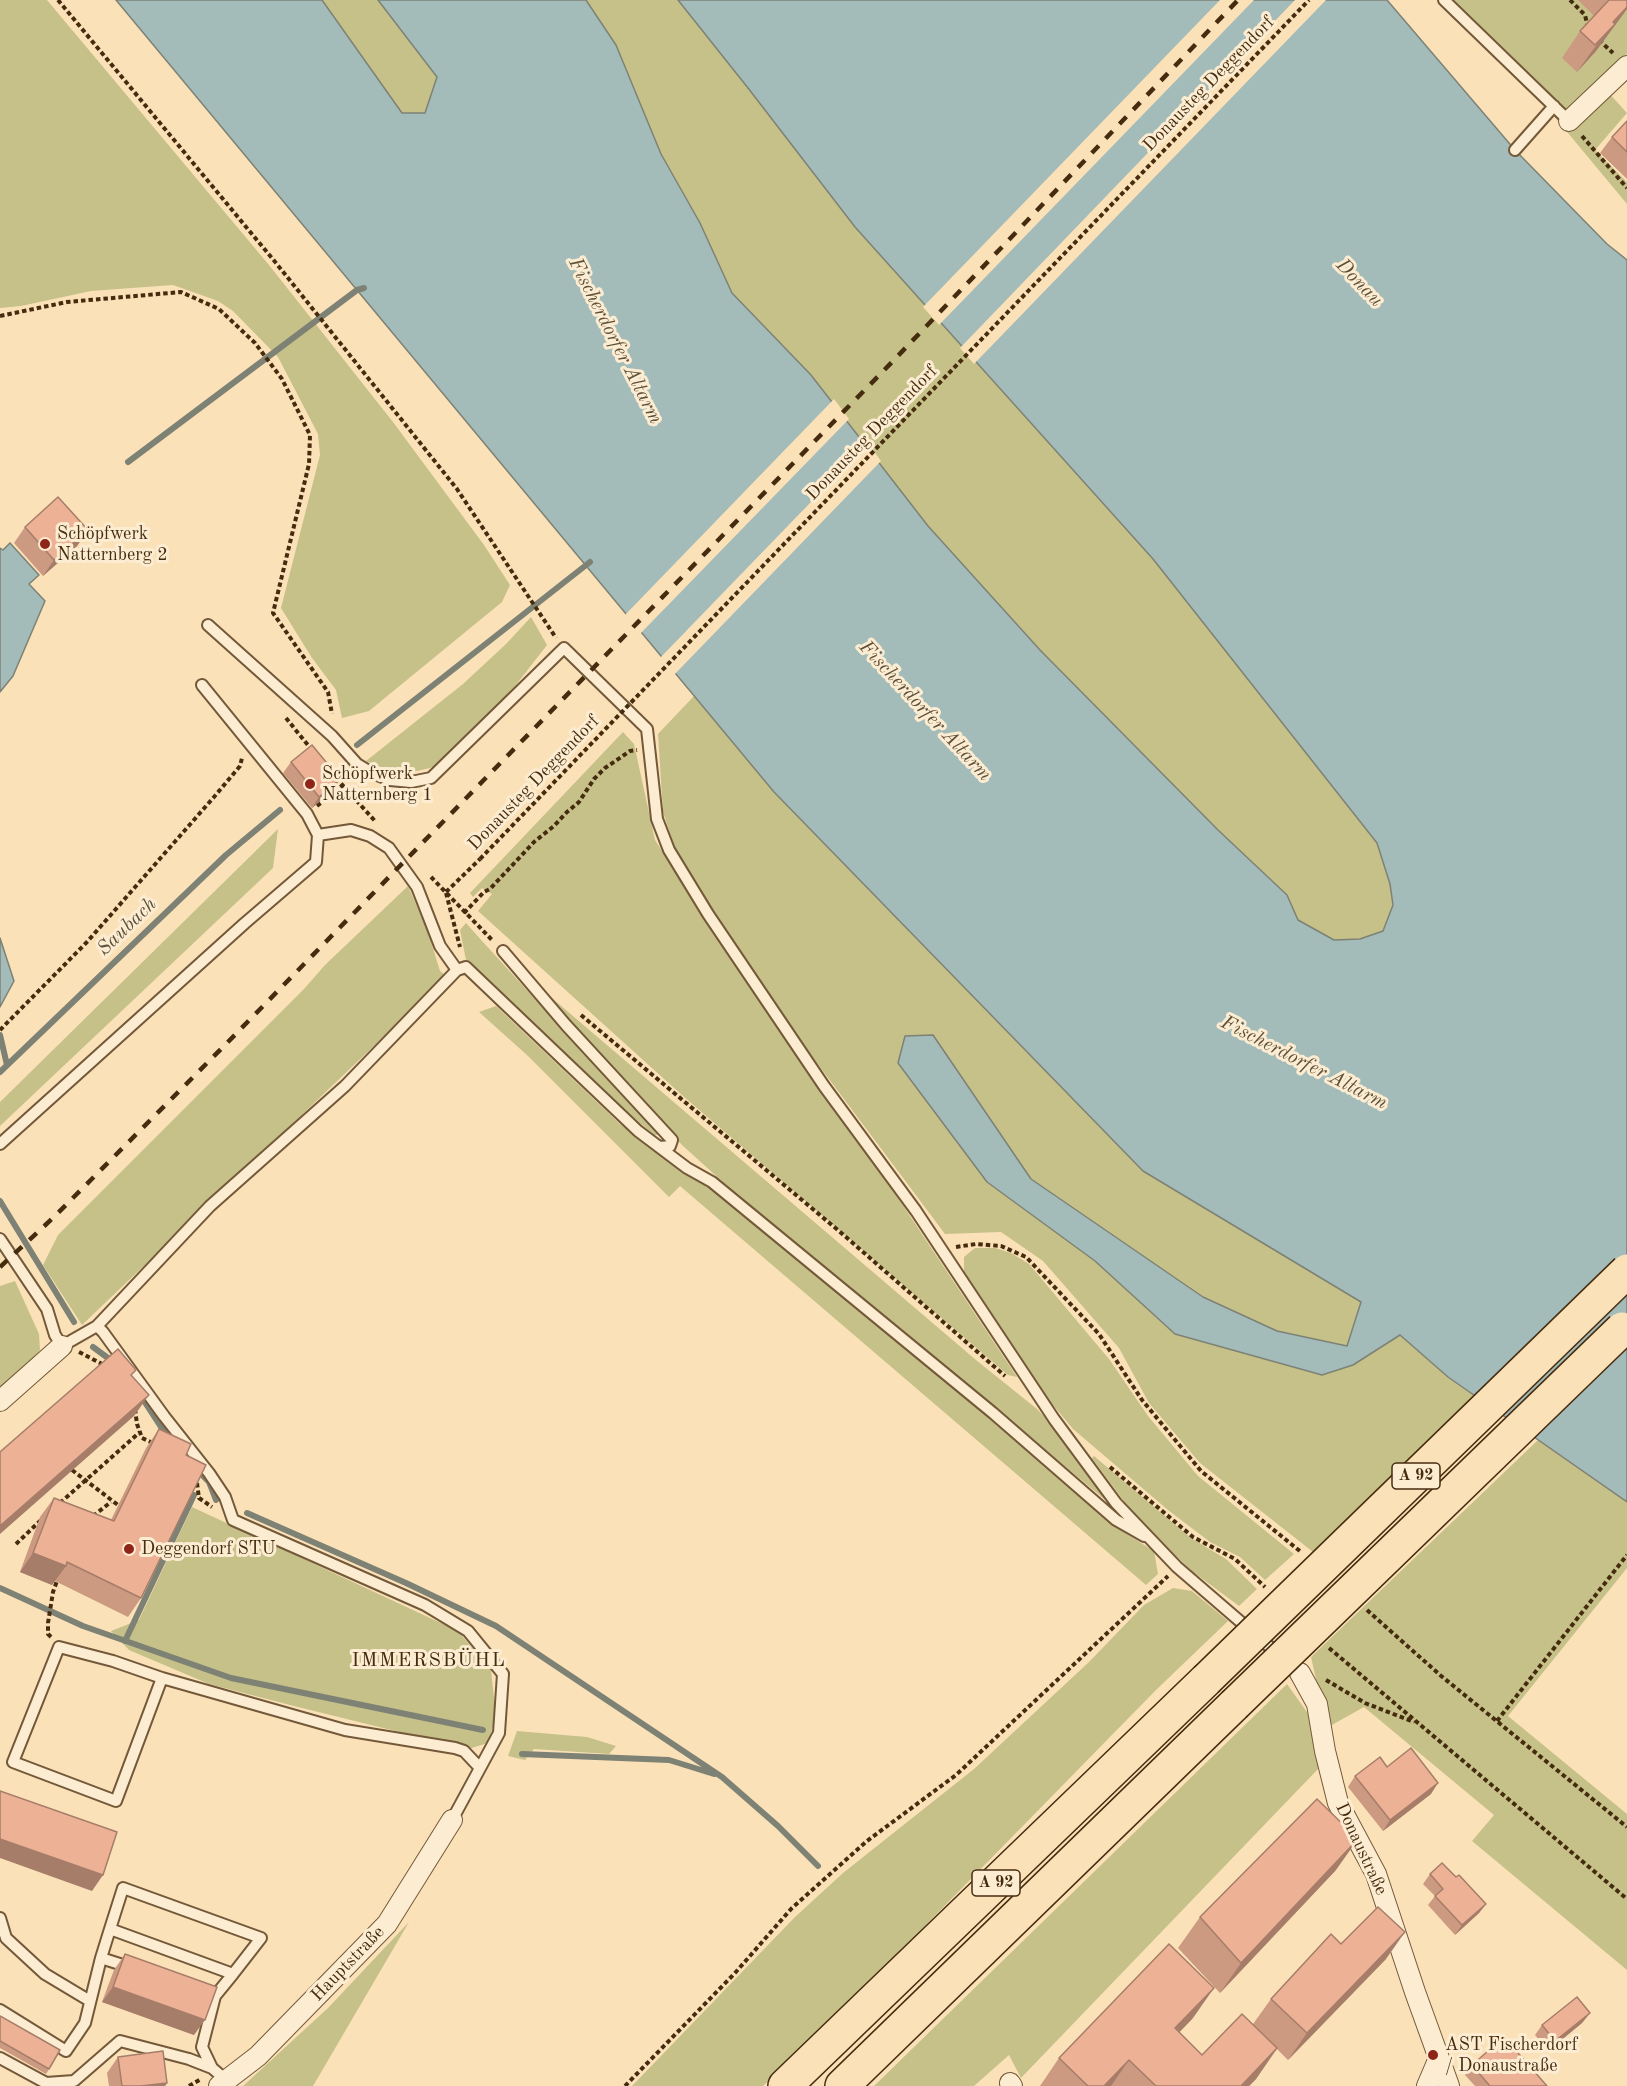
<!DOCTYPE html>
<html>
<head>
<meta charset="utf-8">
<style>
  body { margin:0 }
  canvas { display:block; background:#fbe1b8 }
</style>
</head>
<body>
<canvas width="1627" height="2086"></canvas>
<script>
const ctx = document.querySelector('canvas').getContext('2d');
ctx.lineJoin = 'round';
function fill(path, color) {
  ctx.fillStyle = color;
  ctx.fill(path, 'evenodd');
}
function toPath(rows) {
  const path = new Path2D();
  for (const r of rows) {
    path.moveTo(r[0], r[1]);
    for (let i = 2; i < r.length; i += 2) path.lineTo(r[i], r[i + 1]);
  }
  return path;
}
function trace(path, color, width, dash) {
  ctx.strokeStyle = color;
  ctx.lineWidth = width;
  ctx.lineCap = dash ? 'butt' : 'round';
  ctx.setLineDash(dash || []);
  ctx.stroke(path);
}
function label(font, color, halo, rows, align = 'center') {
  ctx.font = font + ' "Old Standard TT",serif';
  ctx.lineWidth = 6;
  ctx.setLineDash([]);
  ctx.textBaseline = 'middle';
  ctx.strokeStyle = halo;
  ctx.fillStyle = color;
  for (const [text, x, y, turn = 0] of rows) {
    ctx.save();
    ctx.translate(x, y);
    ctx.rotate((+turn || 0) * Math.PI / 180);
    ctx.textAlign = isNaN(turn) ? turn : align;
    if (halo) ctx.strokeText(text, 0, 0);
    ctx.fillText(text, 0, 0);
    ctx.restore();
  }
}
const green = toPath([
  [0,0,47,0,269,265,393,422,484,545,510,585,502,602,369,711,342,718,336,690,312,658,281,608,320,455,318,434,278,357,233,311,218,301,173,285,91,291,21,306,0,308],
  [322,0,378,0,437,77,425,113,402,113],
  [586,0,678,0,748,88,855,227,1153,559,1377,843,1390,884,1393,905,1383,932,1360,939,1334,940,1298,920,1287,895,1218,830,1040,650,928,526,811,375,732,293,700,223,661,154],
  [1439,0,1627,0,1627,54,1597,80,1627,113,1595,150,1627,182,1627,204,1553,115,1441,6],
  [531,617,547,645,505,699,434,767,400,775,366,761,463,684,506,644],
  [694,696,774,792,1143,1171,1361,1302,1347,1347,1277,1331,1203,1297,1031,1179,933,1035,898,1063,987,1182,1095,1261,1175,1334,1353,1365,1400,1335,1448,1377,1478,1398,1313,1552,1200,1463,1149,1403,1119,1348,1043,1261,1001,1232,945,1234,796,1035,681,867,663,812,658,734],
  [623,732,634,744,655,840,781,1034,900,1201,1017,1377,1008,1375,683,1096,478,911,492,894,482,888,473,897,470,893],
  [278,829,273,868,0,1126,0,1102],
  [408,886,427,929,440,971,445,975,378,1042,82,1325,43,1265,58,1235,304,989,325,965],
  [466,923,483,942,659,1135,654,1135,565,1058,466,960,460,930],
  [546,993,976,1360,1037,1409,1060,1433,1120,1512,747,1204,682,1145,544,995],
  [496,1006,620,1124,691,1177,702,1180,987,1413,1112,1525,1154,1551,1158,1574,1146,1585,680,1186,669,1197,528,1056,479,1012],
  [975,1248,995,1248,1011,1253,1029,1264,1109,1359,1148,1416,1198,1476,1294,1554,1265,1580,1240,1557,1210,1542,1168,1510,1073,1429,1048,1399,964,1274,964,1257],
  [15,1281,39,1334,40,1350,24,1369,0,1388,0,1286],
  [1538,1440,1627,1502,1627,1568,1508,1716,1627,1814,1627,1970,1472,1841,1494,1815,1364,1707,1330,1726,1326,1723,1311,1657],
  [1094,1456,1191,1538,1226,1559,1257,1589,1239,1606,1192,1571,1158,1539,1126,1504,1092,1458],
  [192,1507,458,1631,491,1670,496,1716,488,1743,468,1749,290,1705,209,1684,129,1650,111,1631,139,1620],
  [1173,1588,1192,1591,1228,1621,1156,1690,824,2029,763,2086,632,2086,795,1917,843,1873,974,1769,1089,1662,1144,1605],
  [1287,1684,1309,1715,1319,1768,1021,2078,1009,2055,974,2086,874,2086],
  [517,1731,587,1737,616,1746,609,1754,534,1749,525,1760,508,1756],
  [409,1922,313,2086,243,2086,328,2008]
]);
const water = toPath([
  [116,0,322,0,402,113,425,113,437,77,378,0,586,0,616,45,661,154,700,223,732,293,811,375,928,526,1040,650,1218,830,1287,895,1298,920,1334,940,1360,939,1383,931,1393,905,1390,884,1377,843,1153,559,855,227,748,88,678,0,1387,0,1515,150,1607,244,1627,260,1627,1502,1448,1377,1400,1335,1353,1365,1322,1375,1175,1334,1095,1261,987,1182,898,1063,905,1036,933,1035,1031,1179,1203,1297,1277,1331,1347,1346,1361,1302,1143,1171,774,792,116,0],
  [10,543,39,575,29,584,45,601,13,676,0,692,0,548,3,550,10,543],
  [0,938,14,981,0,1007,0,938]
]);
const pier = toPath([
  [1220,0,1254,0,939,325,923,307],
  [1295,0,1326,0,974,364,960,348],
  [834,399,849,419,639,635,624,616],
  [868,443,881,461,673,676,659,659]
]);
const stream = toPath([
  [128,462,357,290,364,288],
  [357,745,590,562],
  [0,1035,7,1065],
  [0,1072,226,855,280,810],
  [0,1201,74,1322],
  [93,1347,112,1361],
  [141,1396,167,1436],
  [197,1470,209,1482,216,1500],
  [247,1513,406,1583,496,1626,722,1777,778,1826,818,1866],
  [0,1588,83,1626,231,1678,483,1730],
  [125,1641,194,1495],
  [522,1754,669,1760,714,1774]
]);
const path = toPath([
  [58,0,276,263,457,489,556,638],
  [1570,0,1585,15,1588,28],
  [1599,40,1613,53],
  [1582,136,1627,188],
  [0,316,67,302,181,292,219,309,255,343,282,379,310,435,309,464,273,613,328,692,332,714],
  [286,718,311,749],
  [336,778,375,821],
  [317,806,343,785],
  [431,877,493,941],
  [446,892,480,859],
  [446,893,460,947],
  [464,913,484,892,490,889,534,842,554,826,567,812,579,802,594,779,605,768,630,751,637,750],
  [581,1015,839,1231,1005,1376],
  [0,1030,87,942,214,797,240,766,242,758],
  [956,1247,976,1244,1001,1246,1026,1257,1099,1334,1142,1400,1201,1471,1301,1552],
  [79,1352,104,1365],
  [135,1409,137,1424,142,1438,155,1444],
  [1110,1467,1193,1537,1235,1559,1265,1587],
  [72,1470,118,1505],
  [197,1483,199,1498,212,1507],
  [60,1503,140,1432],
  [93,1516,111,1502],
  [16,1544,41,1520],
  [1367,1610,1440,1675,1627,1827],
  [51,1637,48,1634,48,1623,53,1592,58,1578],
  [1329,1648,1627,1899],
  [1326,1680,1365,1703,1414,1722],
  [1497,1721,1627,1555],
  [189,2086,201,2079],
  [625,2086,735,1973,791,1909,867,1841,956,1775,1168,1576]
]);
const service = toPath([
  [1444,0,1569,121],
  [1515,150,1554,106],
  [208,625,332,736,357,764,372,773,390,780,411,782,431,778,564,648,647,729,657,819,669,850,708,914,824,1086,916,1211,1054,1419,1116,1503,1177,1567,1279,1655],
  [318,835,351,830,370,836,389,848,417,887,440,946,457,970,466,967,638,1131,687,1168,712,1182,993,1413,1116,1520,1144,1536],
  [503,951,566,1025,672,1140,670,1146,660,1147],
  [0,1144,245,923,316,862,318,835,307,814,202,685],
  [0,1239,47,1309,55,1335,62,1346,97,1326,210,1206,345,1086,457,970],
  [97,1326,103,1332,164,1416,209,1473,225,1497,233,1520,425,1605,468,1631,503,1674,499,1733,452,1820],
  [162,1678,116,1801,13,1762,59,1647,113,1661,162,1678,345,1730,455,1748,464,1751,480,1768],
  [0,1918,6,1938,45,1974,90,2001],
  [110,1929,101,1958,129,1967],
  [0,2010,66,2051,85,2023,101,1958],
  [0,2058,46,2083,74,2081,120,2041,189,2059,212,2068,226,2080],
  [212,2068,202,2047,215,1996,233,1974,261,1938,123,1888,110,1929,233,1974]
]);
const minor = toPath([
  [1569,121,1627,66],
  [0,1401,62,1346],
  [1300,1673,1317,1704,1325,1751,1338,1803,1376,1874,1415,1992,1449,2086],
  [1010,2083,1012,2086],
  [219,2086,258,2056,387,1924,452,1820],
  [1427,2086,1439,2058]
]);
const motorway = toPath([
  [785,2086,1206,1680],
  [842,2086,1234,1705]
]);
const rail = toPath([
  [0,1267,54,1217,226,1044,894,360,1238,0]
]);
const pathBridge = toPath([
  [480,859,1309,0]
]);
const motorwayBridge = toPath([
  [1206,1680,1627,1271],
  [1234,1705,1622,1329]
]);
const wall = toPath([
  [1578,0,1627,0,1627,9,1596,51,1577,72,1562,58,1580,31,1594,16],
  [1627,121,1627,179,1600,153,1612,137],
  [25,527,88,530,77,546,43,576,14,543],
  [291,762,333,790,312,808,283,773],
  [159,1429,186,1455,141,1598,128,1617,55,1581,52,1585,20,1572,40,1517,54,1498,111,1520,146,1448],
  [1387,1767,1431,1794,1383,1831,1348,1787,1355,1776],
  [1336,1870,1220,1993,1178,1948,1200,1917],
  [1430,1874,1456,1877,1486,1904,1479,1913,1455,1935,1428,1905,1435,1896,1423,1884],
  [1341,1944,1386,1959,1288,2060,1277,2049,1256,2079,1249,2086,1040,2086,1059,2058,1193,2018,1179,2032,1202,2055,1253,2024,1271,1999],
  [125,1954,194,2035,102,2002,114,1970],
  [1590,2013,1582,2023,1548,2051,1535,2035,1542,2025],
  [0,2016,49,2069,46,2074,0,2048],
  [118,2057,167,2083,165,2086,109,2086,107,2073],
  [1472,2065,1547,2086,1475,2086,1465,2075]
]);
const shadedWall = toPath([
  [1627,7,1627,9,1596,51,1577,72,1613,22],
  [88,530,77,546,43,576,54,560],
  [340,779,333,790,312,808,319,797],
  [149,1395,134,1416,0,1534,0,1526],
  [33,1553,66,1566,52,1585,20,1572],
  [1438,1783,1431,1794,1383,1831,1390,1820],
  [0,1839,103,1875,92,1891,0,1858],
  [1358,1839,1336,1870,1220,1993,1241,1963],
  [1486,1904,1479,1913,1455,1935,1462,1925],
  [1405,1932,1386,1959,1288,2060,1307,2033],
  [113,1987,205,2020,194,2035,102,2002],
  [1214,1988,1193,2018,1154,2059,1175,2028],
  [1590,2013,1582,2023,1548,2051,1555,2041],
  [1277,2048,1256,2079,1249,2086,1241,2086],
  [1129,2060,1111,2086,1104,2086],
  [167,2083,165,2086,141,2086]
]);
const building = toPath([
  [1609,0,1627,0,1627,7,1613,22,1615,24,1595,45,1580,31,1609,0],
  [1627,121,1627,152,1612,137,1627,121],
  [58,497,88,530,54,560,25,527,58,497],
  [312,745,340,779,319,797,291,762,312,745],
  [118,1349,136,1370,131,1375,149,1395,0,1526,0,1452,118,1349],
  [159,1429,191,1444,186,1455,206,1465,141,1598,67,1562,66,1566,33,1553,54,1498,114,1521,159,1429],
  [1411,1748,1438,1783,1390,1820,1355,1776,1380,1757,1387,1767,1411,1748],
  [0,1791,117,1832,103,1875,0,1839,0,1791],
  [1317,1799,1358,1839,1241,1963,1200,1917,1317,1799],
  [1442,1863,1456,1877,1459,1875,1486,1904,1462,1925,1435,1896,1443,1889,1430,1874,1442,1863],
  [1378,1907,1405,1932,1307,2033,1271,1999,1331,1934,1341,1944,1378,1907],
  [1169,1944,1214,1988,1175,2028,1202,2055,1242,2014,1277,2048,1241,2086,1156,2086,1129,2060,1104,2086,1088,2086,1059,2058,1169,1944],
  [125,1954,217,1987,205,2020,113,1987,125,1954],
  [1577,1997,1590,2013,1555,2041,1542,2025,1577,1997],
  [0,2016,60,2050,49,2069,0,2041,0,2016],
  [1504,2037,1547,2086,1490,2086,1472,2065,1504,2037],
  [163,2051,167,2083,141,2086,122,2086,118,2057,163,2051]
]);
const markers = [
  [45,544,6,"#8f2418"],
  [310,784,6,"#8f2418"],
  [129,1549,6,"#8f2418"],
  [1433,2055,6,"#8f2418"]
];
const shields = [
  [1416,1476,48],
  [996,1883,48]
];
const shieldNames = [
  ["A 92",1416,1476],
  ["A 92",996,1883]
];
const streetNames = [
  ["Donausteg Deggendorf",1209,84,-46],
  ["Donausteg Deggendorf",872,433,-46],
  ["Donausteg Deggendorf",534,783,-46],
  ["Donaustraße",1361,1849,65],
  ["Hauptstraße",348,1964,-46]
];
const poiNames = [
  ["Schöpfwerk",57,534],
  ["Natternberg 2",57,555],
  ["Schöpfwerk",322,774],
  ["Natternberg 1",322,795],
  ["Deggendorf STU",141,1549],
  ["AST Fischerdorf",1445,2045],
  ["/ Donaustraße",1445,2066]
];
const waterNames = [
  ["Donau",1359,283,46],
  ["Fischerdorfer Altarm",615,341,63],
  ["Fischerdorfer Altarm",925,711,47],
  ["Saubach",127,927,-44],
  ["Fischerdorfer Altarm",1304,1063,27]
];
const neighbourhoodNames = [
  ["IMMERSBÜHL",429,1661]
];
fill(green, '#c6c189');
fill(water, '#a3bbb9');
trace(water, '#7e8275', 1.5);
fill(pier, '#fbe1b8');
trace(stream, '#7e8275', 6);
trace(service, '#735939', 14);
trace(minor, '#735939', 22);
trace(motorway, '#462c0f', 36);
trace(path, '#462c0f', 4, [4.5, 3]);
trace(service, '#fcecd1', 10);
trace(minor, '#fcecd1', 20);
trace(motorway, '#fbe1b8', 33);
trace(rail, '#462c0f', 4.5, [10, 10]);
trace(motorwayBridge, '#462c0f', 36, []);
trace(pathBridge, '#462c0f', 4, [4.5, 3]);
trace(motorwayBridge, '#fbe1b8', 33);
fill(wall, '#cc9981');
fill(shadedWall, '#a67d69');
fill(building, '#edb296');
trace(building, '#a67d69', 1.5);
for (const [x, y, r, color] of markers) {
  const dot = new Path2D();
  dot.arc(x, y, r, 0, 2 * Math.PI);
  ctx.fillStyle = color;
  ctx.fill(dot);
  trace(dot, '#fcecd1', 2);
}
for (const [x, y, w] of shields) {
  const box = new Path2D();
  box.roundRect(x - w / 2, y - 13, w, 26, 4.5);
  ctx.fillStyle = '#fcecd1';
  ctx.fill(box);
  trace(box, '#462c0f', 1.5);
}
label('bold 16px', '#462c0f', null, shieldNames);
label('18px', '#462c0f', '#fcecd1', streetNames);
label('18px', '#462c0f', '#fcecd1', poiNames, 'left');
label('italic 20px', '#5d503a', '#fcecd1', waterNames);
ctx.letterSpacing = '1.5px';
label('20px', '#462c0f', '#fcecd1', neighbourhoodNames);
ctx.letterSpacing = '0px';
</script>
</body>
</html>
